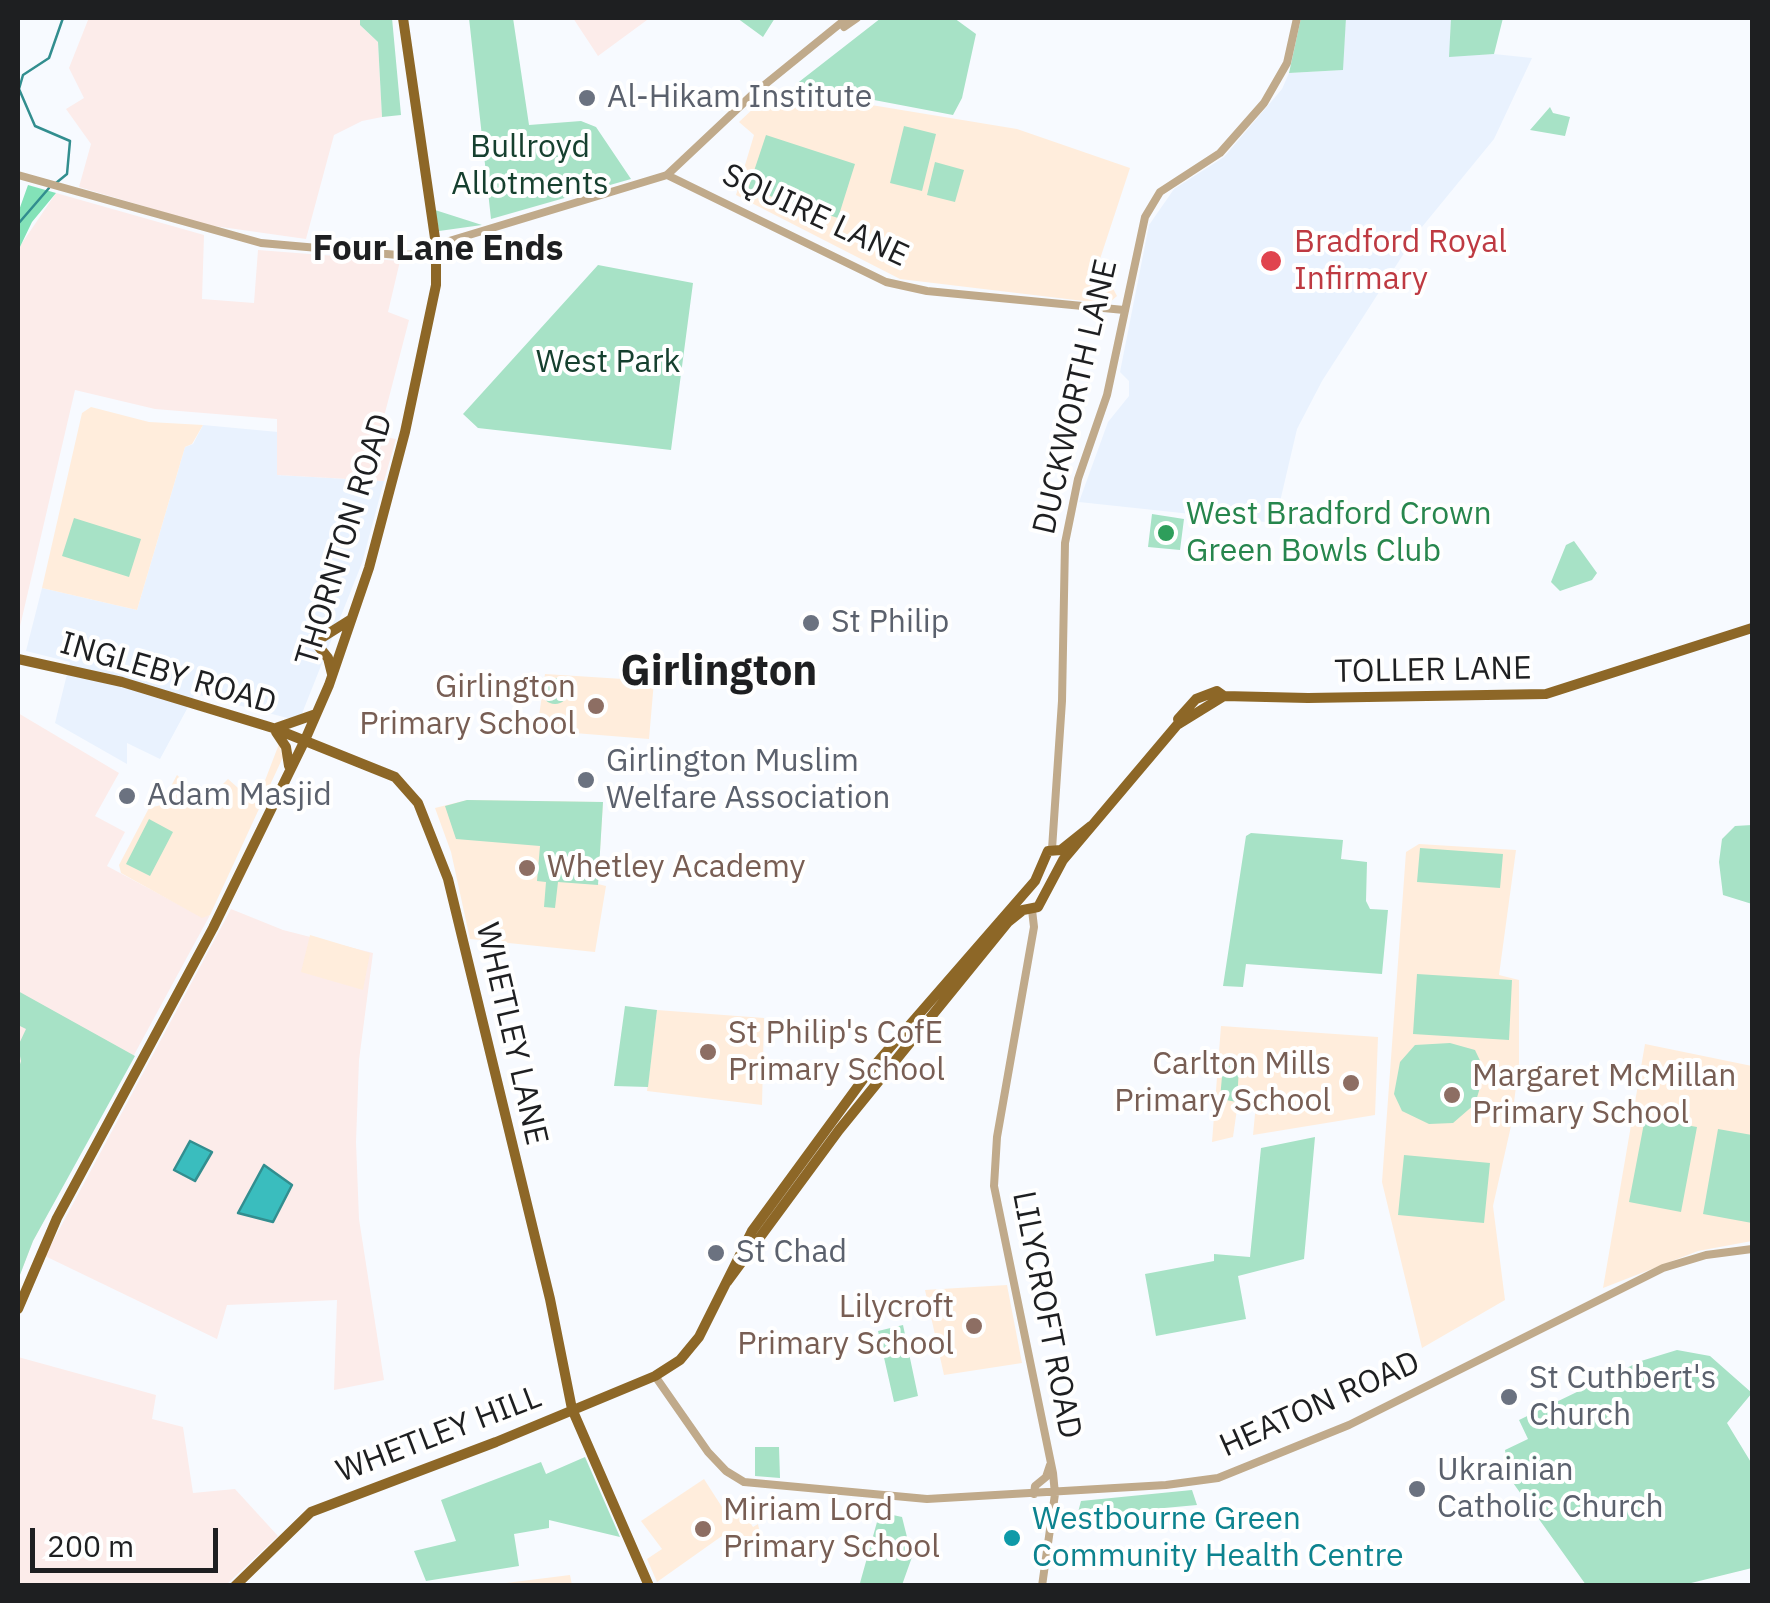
<!DOCTYPE html>
<html>
<head>
<meta charset="utf-8">
<style>
  body { margin:0 }
  #map { position:relative; width:1770px; height:1603px; overflow:hidden; background:#f7faff; font-family:"IBM Plex Sans",sans-serif }
  canvas { display:block }
  .frame { position:absolute; inset:0; border:20px solid #1e1f21; pointer-events:none }
  .scale { position:absolute; left:30px; top:1528px; width:188px; height:45px; box-sizing:border-box; border:5px solid #1e1f21; border-top:0; padding-left:12px; font-size:30px; line-height:35px; white-space:nowrap; color:#1e1f21; -webkit-text-stroke:8px #fff; paint-order:stroke }
</style>
</head>
<body>
<div id="map">
<canvas width="1770" height="1603"></canvas>
<div class="frame"></div>
<div class="scale">200 m</div>
</div>
<script>
const ctx = document.querySelector('canvas').getContext('2d');
ctx.lineJoin = 'round';
function fill(path, color) {
  ctx.fillStyle = color;
  ctx.fill(path, 'evenodd');
}
function toPath(rows) {
  const path = new Path2D();
  for (const r of rows) {
    if (r.length === 3) {
      path.moveTo(r[0] + r[2], r[1]);
      path.arc(r[0], r[1], r[2], 0, 2 * Math.PI);
      continue;
    }
    path.moveTo(r[0], r[1]);
    for (let i = 2; i < r.length; i += 2) path.lineTo(r[i], r[i + 1]);
  }
  return path;
}
function trace(path, color, width, dash) {
  ctx.strokeStyle = color;
  ctx.lineWidth = width;
  ctx.lineCap = dash ? 'butt' : 'round';
  ctx.setLineDash(dash || []);
  ctx.stroke(path);
}
function label(font, color, halo, rows, align = 'center') {
  ctx.font = font + ' "IBM Plex Sans",sans-serif';
  ctx.lineWidth = 8;
  ctx.setLineDash([]);
  ctx.textBaseline = 'middle';
  ctx.strokeStyle = halo;
  ctx.fillStyle = color;
  for (const [text, x, y, turn = 0] of rows) {
    ctx.save();
    ctx.translate(x, y);
    ctx.rotate((+turn || 0) * Math.PI / 180);
    ctx.textAlign = isNaN(turn) ? turn : align;
    if (halo) ctx.strokeText(text, 0, 0);
    ctx.fillText(text, 0, 0);
    ctx.restore();
  }
}
const built = toPath([
  [1346,18,1451,18,1450,56,1494,54,1532,58,1494,139,1417,233,1322,381,1297,429,1275,523,1079,502,1108,422,1129,396,1129,381,1120,372,1149,225,1174,189,1224,157,1282,89,1289,73,1342,70],
  [203,425,278,432,277,475,384,481,362,563,299,721,195,694,160,759,127,743,127,764,55,723,70,662,26,651,42,588,137,610,185,447,193,444]
]);
const industrial = toPath([
  [105,18,360,18,360,25,378,42,382,117,362,121,334,135,306,239,207,225,79,187,91,144,66,109,84,98,69,68,88,20],
  [573,18,645,18,647,20,598,56],
  [56,193,204,235,202,299,254,303,258,250,400,261,388,312,409,320,379,436,396,439,384,481,277,475,277,419,155,409,75,390,18,635,18,249],
  [18,713,119,773,95,816,125,832,107,866,202,917,210,915,33,1241,18,1280],
  [231,909,283,930,373,953,359,1060,356,1142,359,1219,384,1380,334,1390,337,1300,227,1305,217,1339,45,1256],
  [18,1357,156,1395,152,1419,183,1427,193,1493,235,1489,278,1536,226,1585,18,1585]
]);
const education = toPath([
  [774,89,1017,129,1130,168,1099,262,1117,296,1110,302,1092,302,900,279,736,195,754,135,739,122],
  [91,407,149,422,203,425,192,444,185,447,137,610,42,588,82,413],
  [545,674,654,681,649,739,537,730],
  [279,744,283,757,210,915,202,918,121,873,119,865,149,808,161,805,177,775,205,802,228,779,256,804],
  [467,800,603,802,598,884,606,886,595,952,470,939,451,852,435,808],
  [1419,844,1516,850,1499,975,1519,980,1519,1063,1511,1126,1493,1206,1505,1300,1422,1348,1382,1182,1406,852],
  [310,935,370,953,363,990,301,972],
  [657,1010,764,1018,762,1105,647,1091],
  [1221,1026,1378,1037,1375,1115,1253,1135,1256,1104,1238,1102,1233,1137,1212,1142],
  [1645,1044,1752,1066,1752,1241,1698,1251,1603,1288],
  [1007,1285,1022,1363,944,1375,925,1290],
  [704,1479,722,1507,735,1500,753,1527,758,1524,762,1543,729,1531,657,1582,647,1559,662,1549,641,1521],
  [570,1575,572,1585,490,1585]
]);
const green = toPath([
  [360,18,392,18,401,115,382,117,378,42,360,25],
  [469,18,513,18,529,125,581,121,596,127,631,179,491,219],
  [737,18,775,18,763,37],
  [881,18,954,18,976,34,962,98,953,115,795,85],
  [1301,18,1346,18,1343,70,1289,73],
  [1451,18,1503,18,1494,54,1449,57],
  [1550,107,1553,113,1570,117,1565,136,1530,130],
  [904,126,936,134,922,191,890,183],
  [766,135,855,164,838,218,748,189],
  [935,162,964,170,955,202,927,195],
  [435,210,482,225,439,231],
  [598,265,693,283,671,450,478,428,463,414],
  [1152,514,1184,519,1180,550,1148,547],
  [74,518,141,539,129,577,62,556],
  [1574,541,1597,573,1592,580,1560,591,1551,582,1566,545],
  [555,691,13],
  [467,800,603,802,598,885,558,882,555,908,544,907,546,882,537,881,540,846,456,839,445,806],
  [149,819,173,832,150,876,126,864],
  [1752,825,1752,904,1723,895,1719,862,1722,839,1735,826],
  [1251,833,1343,840,1341,859,1367,862,1366,901,1370,909,1388,910,1382,974,1246,964,1243,987,1223,986,1246,836],
  [1420,848,1503,854,1500,888,1417,882],
  [1417,974,1512,980,1509,1040,1413,1034],
  [18,991,135,1056,33,1241,18,1280,18,1071,21,1061,18,1046,26,1029,18,1025],
  [625,1006,657,1010,648,1087,614,1086],
  [1450,1043,1475,1050,1485,1071,1475,1104,1453,1123,1429,1124,1402,1111,1394,1094,1400,1062,1415,1045],
  [1223,1065,1239,1067,1237,1102,1220,1099],
  [1645,1118,1697,1127,1681,1212,1629,1202],
  [1718,1129,1752,1135,1752,1223,1703,1214],
  [1315,1137,1304,1259,1238,1276,1246,1319,1156,1336,1145,1274,1214,1261,1214,1254,1250,1257,1261,1148],
  [1404,1155,1490,1163,1484,1223,1398,1215],
  [903,1325,918,1396,894,1402,878,1331],
  [1677,1350,1710,1356,1752,1393,1727,1423,1752,1464,1752,1568,1683,1585,1586,1585,1501,1466,1507,1462,1505,1450,1528,1439,1519,1420,1641,1361],
  [755,1447,779,1447,780,1478,755,1476],
  [585,1457,620,1537,549,1520,549,1528,514,1534,519,1566,426,1581,414,1551,456,1541,441,1500,541,1462,546,1474],
  [1192,1490,1197,1505,1077,1516,1081,1501],
  [893,1515,902,1517,912,1557,902,1585,860,1583,877,1522]
]);
const forest = toPath([
  [28,185,56,193,32,222,18,251,18,213]
]);
const water = toPath([
  [190,1141,212,1152,195,1181,174,1170,190,1141],
  [264,1165,292,1185,273,1222,238,1213,264,1165]
]);
const stream = toPath([
  [56,183,67,174,70,141,35,126,19,89,23,75,49,58,63,18],
  [18,224,49,188]
]);
const minor = toPath([
  [844,27,857,18],
  [18,175,261,243,398,255,436,254],
  [667,175,886,282,927,291,1124,310],
  [436,245,667,175,752,95,847,18],
  [1052,849,1062,701,1065,543,1078,479,1107,395,1145,217,1160,192,1220,153,1264,103,1287,63,1297,18],
  [1032,910,1034,927,997,1137,994,1186,1053,1473,1055,1494,1042,1586],
  [655,1376,708,1452,726,1471,744,1482,927,1499,1166,1485,1218,1478,1349,1425,1663,1268,1706,1255,1752,1249],
  [1034,1494,1035,1486,1046,1477,1050,1465]
]);
const major = toPath([
  [18,659,122,682,273,728,395,777,418,803,448,879,550,1299,572,1409,649,1586],
  [332,674,328,658,315,642,350,620],
  [1178,719,1196,699,1217,691,1224,696,1308,698,1546,694,1752,628],
  [276,728,316,714],
  [276,732,286,747,289,766],
  [727,1282,839,1130,1008,922,1023,910,1038,907,1063,860,1177,725,1224,696],
  [18,1309,57,1218,213,928,305,740,329,685,369,568,405,432,436,285,436,245,403,18],
  [235,1586,311,1512,496,1442,655,1376,680,1360,699,1337,752,1231,867,1074,1035,881,1048,851,1061,850,1091,826]
]);
const markers = [
  [587,98,10,"#6b7280"],
  [1271,261,12,"#e0444e"],
  [1166,533,10,"#2e9e5b"],
  [811,623,10,"#6b7280"],
  [596,706,10,"#8d6e63"],
  [586,780,10,"#6b7280"],
  [127,796,10,"#6b7280"],
  [527,868,10,"#8d6e63"],
  [708,1052,10,"#8d6e63"],
  [1351,1083,10,"#8d6e63"],
  [1452,1095,10,"#8d6e63"],
  [716,1253,10,"#6b7280"],
  [974,1326,10,"#8d6e63"],
  [1509,1397,10,"#6b7280"],
  [1417,1489,10,"#6b7280"],
  [703,1529,10,"#8d6e63"],
  [1012,1538,10,"#0f9aa8"]
];
const worshipNames = [
  ["Al-Hikam Institute",607,98],
  ["St Philip",831,623],
  ["Girlington Muslim",606,762],
  ["Welfare Association",606,799],
  ["Adam Masjid",147,796],
  ["St Chad",736,1253],
  ["St Cuthbert's",1529,1379],
  ["Church",1529,1416],
  ["Ukrainian",1437,1471],
  ["Catholic Church",1437,1508]
];
const parkNames = [
  ["Bullroyd",530,148],
  ["Allotments",530,185],
  ["West Park",608,363]
];
const streetNames = [
  ["SQUIRE LANE",815,216,25],
  ["DUCKWORTH LANE",1076,397,-77],
  ["THORNTON ROAD",345,540,-73],
  ["TOLLER LANE",1433,671,-1],
  ["INGLEBY ROAD",168,674,16],
  ["WHETLEY LANE",511,1034,77],
  ["LILYCROFT ROAD",1046,1315,79],
  ["HEATON ROAD",1320,1405,-24],
  ["WHETLEY HILL",439,1435,-21]
];
const healthNames = [
  ["Bradford Royal",1294,243],
  ["Infirmary",1294,280]
];
const leisureNames = [
  ["West Bradford Crown",1186,515],
  ["Green Bowls Club",1186,552]
];
const educationNames = [
  ["Girlington",576,688,"right"],
  ["Primary School",576,725,"right"],
  ["Whetley Academy",547,868],
  ["St Philip's CofE",728,1034],
  ["Primary School",728,1071],
  ["Carlton Mills",1331,1065,"right"],
  ["Primary School",1331,1102,"right"],
  ["Margaret McMillan",1472,1077],
  ["Primary School",1472,1114],
  ["Lilycroft",954,1308,"right"],
  ["Primary School",954,1345,"right"],
  ["Miriam Lord",723,1511],
  ["Primary School",723,1548]
];
const cultureNames = [
  ["Westbourne Green",1032,1520],
  ["Community Health Centre",1032,1557]
];
const neighbourhoodNames = [
  ["Four Lane Ends",438,250]
];
const districtNames = [
  ["Girlington",719,673]
];
fill(built, '#e9f2fe');
fill(industrial, '#fcecea');
fill(education, '#ffeddc');
fill(green, '#a7e2c6');
fill(forest, '#83e2b8');
fill(water, '#3abdbe');
trace(water, '#328e8f', 2.5);
trace(stream, '#328e8f', 2.5);
trace(minor, '#c0aa8b', 8);
trace(major, '#8d6727', 10);
for (const [x, y, r, color] of markers) {
  const dot = new Path2D();
  dot.arc(x, y, r, 0, 2 * Math.PI);
  ctx.fillStyle = color;
  ctx.fill(dot);
  trace(dot, '#fff', 4);
}
label('32px', '#5b616d', '#fff', worshipNames, 'left');
label('32px', '#16402f', '#fff', parkNames);
label('32px', '#1e1f21', '#fff', streetNames);
label('32px', '#be3a42', '#fff', healthNames, 'left');
label('32px', '#27864d', '#fff', leisureNames, 'left');
label('32px', '#785e54', '#fff', educationNames, 'left');
label('32px', '#0d838f', '#fff', cultureNames, 'left');
label('bold 35px', '#1e1f21', '#fff', neighbourhoodNames);
label('bold 42px', '#1e1f21', '#fff', districtNames);
</script>
</body>
</html>
